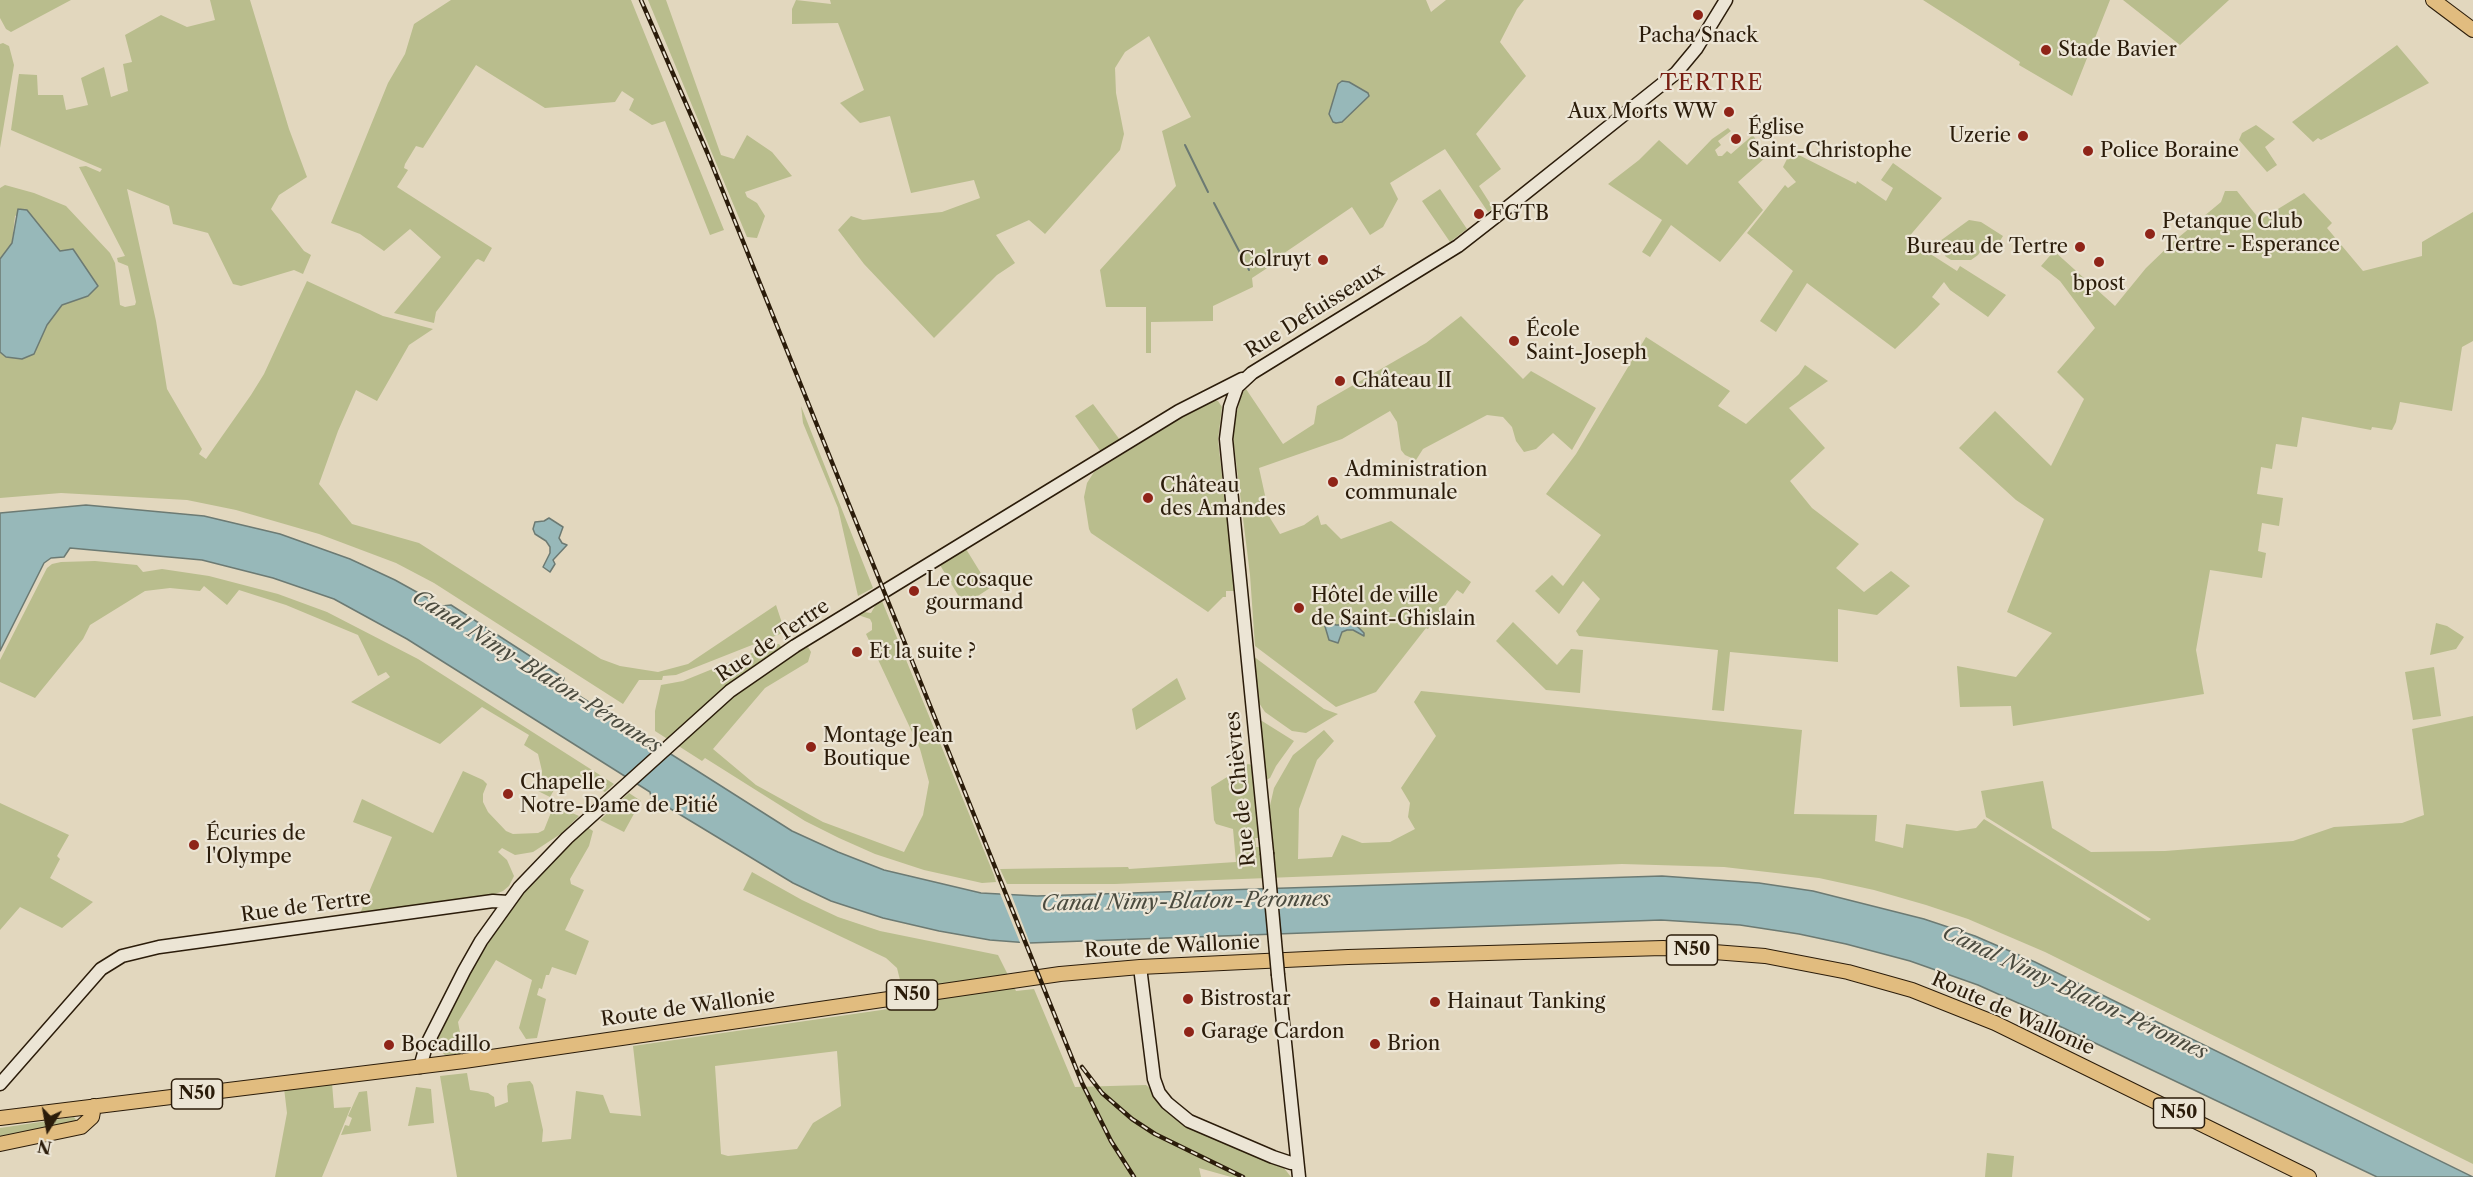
<!DOCTYPE html>
<html>
<head>
<meta charset="utf-8">
<style>
  body { margin:0 }
  #map { position:relative; width:2473px; height:1177px; overflow:hidden; background:#e2d7be; font-family:"Libre Caslon Text",serif }
  canvas { display:block }
  .north { position:absolute; left:18px; top:1099px; width:60px; height:60px; -webkit-text-stroke:4px #ece5d5; paint-order:stroke; rotate:191deg; font-size:16px; font-weight:700; line-height:24px; text-align:center; color:#2b1c0a }
  .north::after { content:''; display:block; margin:auto; width:21px; height:27px; background:#2b1c0a; clip-path:polygon(50% 0,100% 100%,50% 72%,0 100%) }
</style>
</head>
<body>
<div id="map">
<canvas width="2473" height="1177"></canvas>
<div class="north">N</div>
</div>
<script>
const ctx = document.querySelector('canvas').getContext('2d');
ctx.lineJoin = 'round';
function fill(path, color) {
  ctx.fillStyle = color;
  ctx.fill(path, 'evenodd');
}
function toPath(rows) {
  const path = new Path2D();
  for (const r of rows) {
    path.moveTo(r[0], r[1]);
    for (let i = 2; i < r.length; i += 2) path.lineTo(r[i], r[i + 1]);
  }
  return path;
}
function trace(path, color, width, dash) {
  ctx.strokeStyle = color;
  ctx.lineWidth = width;
  ctx.lineCap = dash ? 'butt' : 'round';
  ctx.setLineDash(dash || []);
  ctx.stroke(path);
}
function label(font, color, halo, rows, align = 'center') {
  ctx.font = font + ' "Libre Caslon Text",serif';
  ctx.lineWidth = 4.5;
  ctx.setLineDash([]);
  ctx.textBaseline = 'middle';
  ctx.strokeStyle = halo;
  ctx.fillStyle = color;
  for (const [text, x, y, turn = 0] of rows) {
    ctx.save();
    ctx.translate(x, y);
    ctx.rotate((+turn || 0) * Math.PI / 180);
    ctx.textAlign = isNaN(turn) ? turn : align;
    if (halo) ctx.strokeText(text, 0, 0);
    ctx.fillText(text, 0, 0);
    ctx.restore();
  }
}
const green = toPath([
  [0,0,71,0,11,32,6,29,0,18],
  [210,0,250,0,289,129,307,177,279,195,271,209,304,251,311,255,303,274,294,270,241,286,233,284,208,233,173,224,169,206,127,189,156,321,167,389,202,449,199,454,206,459,251,395,264,374,307,281,383,316,433,329,409,345,377,401,356,390,338,431,319,484,352,524,419,543,601,659,620,666,658,672,688,664,776,605,785,632,676,675,663,676,662,680,639,680,623,704,434,583,396,563,319,534,236,510,187,500,61,493,0,498,0,352,6,357,34,354,47,325,62,305,88,296,60,251,27,210,15,216,12,243,0,259,0,188,5,185,34,193,66,206,110,253,115,263,120,305,125,307,135,305,136,302,128,266,118,262,117,258,125,256,79,167,86,166,100,172,102,169,11,130,19,74,37,75,38,95,63,95,66,110,88,105,81,78,104,67,111,97,128,91,123,64,132,62,125,35,161,15,187,27,215,20],
  [451,0,631,0,724,230,710,235,665,121,652,125,629,110,634,99,622,91,615,102,545,108,476,65,423,148,416,146,405,164,404,168,408,170,397,187,492,248,484,262,478,259,476,260,436,312,434,323,394,313,441,257,410,229,384,251,360,234,331,223,388,83,405,54,414,24],
  [648,0,666,0,721,155,734,159,747,135,772,152,792,176,745,192,747,197,757,203,765,216,757,238,747,237],
  [796,0,831,4,830,0,1426,0,1431,12,1446,0,1524,0,1517,9,1500,42,1526,76,1476,134,1501,169,1479,186,1493,208,1488,212,1445,149,1390,183,1398,199,1383,227,1370,235,1352,207,1277,258,1278,261,1252,278,1253,287,1213,306,1213,321,1151,322,1151,353,1146,353,1146,307,1106,307,1100,270,1176,186,1162,131,1191,117,1149,36,1125,52,1115,68,1116,93,1124,134,1120,150,1045,234,1029,220,996,235,1015,263,997,275,934,338,864,264,838,230,851,216,863,220,942,212,980,198,974,180,911,193,890,116,860,123,840,103,864,90,838,23,792,24,792,9],
  [1923,0,2110,0,2072,96,2019,65,2020,62],
  [2123,0,2229,0,2180,45],
  [3,43,9,46,14,65,0,148,0,44],
  [2397,45,2429,83,2321,140,2318,138,2313,142,2292,122],
  [2256,125,2275,139,2265,147,2277,165,2267,172,2239,140,2242,133],
  [1728,128,1731,131,1718,141,1721,145,1715,150,1718,156,1722,156,1727,151,1731,154,1753,135,1766,157,1738,182,1763,210,1720,262,1671,225,1650,257,1642,252,1662,220,1608,184,1639,160,1659,140,1687,165,1712,139],
  [1791,151,1856,184,1857,181,1886,201,1893,188,1881,180,1893,163,1942,198,1907,239,1957,271,1960,266,2006,295,1988,317,1950,290,1944,282,1932,297,1940,304,1917,328,1895,349,1807,283,1776,332,1760,321,1793,271,1747,233,1785,185,1788,188,1796,182,1783,167],
  [1440,189,1467,229,1450,242,1422,201],
  [2225,191,2237,191,2260,220,2304,193,2332,223,2327,228,2363,271,2422,256,2422,242,2473,212,2473,341,2462,347,2452,411,2400,402,2396,422,2392,430,2372,427,2371,430,2302,417,2297,447,2276,444,2272,469,2261,467,2257,494,2283,498,2279,526,2262,523,2258,551,2266,553,2262,578,2210,570,2196,650,2204,694,2013,726,2011,706,1960,707,1957,666,2016,677,2052,633,2007,612,2044,519,2016,500,1959,448,1995,411,2051,466,2084,399,2057,372,2095,328,2060,281,2041,266,2054,251,2115,306,2146,268,2173,242,2221,202],
  [1969,220,1981,222,2003,236,1998,244,1985,244,1978,255,1971,260,1951,260,1945,256,1950,247,1940,241],
  [1461,316,1523,379,1531,371,1596,408,1572,450,1553,433,1536,449,1524,452,1516,441,1512,427,1503,417,1487,415,1423,449,1416,460,1405,455,1401,450,1397,422,1390,411,1342,439,1259,468,1270,518,1280,534,1304,525,1318,515,1321,525,1326,524,1341,539,1391,521,1471,582,1463,594,1457,590,1428,629,1426,628,1376,692,1336,707,1255,646,1250,575,1233,437,1235,419,1242,393,1246,389,1283,444,1314,424,1317,406,1426,343],
  [1646,337,1730,391,1718,406,1746,424,1799,374,1805,365,1828,381,1789,408,1825,448,1790,481,1812,508,1859,544,1836,568,1864,592,1891,571,1910,586,1877,615,1838,609,1838,662,1730,652,1724,711,1712,710,1718,650,1579,636,1576,631,1600,599,1583,581,1559,614,1535,591,1552,575,1563,586,1601,535,1546,494,1576,454],
  [1213,400,1218,401,1222,407,1218,440,1235,591,1226,591,1226,597,1223,597,1208,612,1091,533,1089,529,1084,497,1087,483,1094,472,1186,415],
  [1093,404,1120,440,1101,452,1075,416],
  [801,406,873,588,858,596,838,508,803,423],
  [966,549,990,588,964,605,940,565],
  [95,561,137,565,143,572,162,569,209,576,278,594,327,612,418,659,614,784,605,792,590,785,582,787,566,781,558,783,550,797,534,789,542,771,538,754,524,745,529,735,482,707,440,744,351,702,390,677,386,672,378,676,358,635,286,605,239,590,227,605,204,586,200,591,170,588,145,591,90,625,83,639,35,698,0,682,0,660,47,568,52,564,61,562],
  [882,601,994,875,996,882,982,883,924,870,875,854,839,838,805,821,705,758,702,761,655,731,655,711,661,685,683,681,774,644,779,644,789,657,808,647,811,652,808,662,765,688,713,749,756,785,823,822,904,852,923,815,929,782,920,749,866,634,872,630,872,623,870,619,858,615,864,612,871,613,875,606],
  [1513,622,1557,665,1571,649,1583,650,1580,693,1546,690,1496,641],
  [2436,623,2447,626,2464,637,2456,649,2430,655],
  [1253,656,1324,709,1338,714,1306,733,1292,731,1265,712,1259,703],
  [2434,667,2441,716,2413,720,2405,672],
  [1177,678,1186,699,1136,730,1132,709],
  [1421,691,1802,730,1794,814,1877,815,1875,841,1903,848,1906,824,1957,831,1976,828,1984,819,2148,921,2151,919,1986,817,1981,791,2043,781,2052,828,2091,852,2165,851,2293,841,2334,827,2402,823,2424,815,2412,729,2473,716,2473,1164,2045,952,1968,919,1926,905,1874,890,1819,878,1724,867,1622,864,1115,884,1007,884,1000,869,1128,867,1129,869,1236,862,1233,829,1216,824,1214,820,1211,787,1248,764,1252,765,1259,838,1255,838,1256,847,1272,847,1269,810,1274,788,1293,755,1324,730,1334,741,1317,760,1299,809,1298,859,1332,857,1342,835,1362,843,1390,842,1415,829,1408,817,1410,803,1401,788,1436,736,1414,702],
  [1262,721,1294,741,1276,766,1270,778,1266,780,1259,722],
  [463,771,483,780,487,784,483,794,483,802,488,812,506,831,513,834,538,833,544,830,554,805,579,816,562,833,533,852,515,855,502,848,498,852,507,860,514,876,509,886,503,891,487,897,359,916,392,837,353,822,362,799,433,833],
  [629,793,641,801,624,832,600,820],
  [0,803,69,835,57,856,60,859,50,878,93,902,62,928,20,907,0,930],
  [587,827,593,831,589,846,570,879,571,884,584,890,565,930,589,941,576,975,552,967,549,975,546,975,542,989,539,988,537,995,546,999,537,1038,526,1039,519,1028,532,980,496,960,458,1022,464,1054,445,1055,439,1049,437,1042,439,1037,466,980,509,909],
  [752,872,802,900,838,917,880,931,998,955,1016,991,1034,989,1075,1087,1146,1085,1151,1089,1158,1102,1174,1117,1198,1131,1284,1168,1291,1177,1231,1177,1199,1168,1201,1177,457,1177,440,1076,467,1073,470,1090,488,1093,494,1097,495,1107,508,1102,507,1086,509,1083,530,1081,533,1085,543,1130,542,1142,571,1139,576,1091,603,1095,610,1113,641,1116,633,1046,902,1007,903,992,897,968,886,958,743,890],
  [837,1051,841,1106,813,1123,797,1149,728,1156,721,1154,715,1066],
  [332,1083,334,1108,351,1107,322,1177,275,1177,287,1113,284,1088],
  [416,1087,431,1089,434,1123,408,1126],
  [367,1091,371,1131,341,1135,345,1125,349,1126,352,1118,348,1116,359,1092],
  [74,1117,77,1121,0,1141,0,1128],
  [1987,1153,2014,1156,2012,1177,1985,1177]
]);
const water = toPath([
  [1342,81,1349,82,1368,93,1369,96,1342,122,1336,123,1333,122,1329,114,1338,84,1342,81],
  [18,209,27,210,60,251,73,249,98,286,88,296,62,305,47,325,34,354,22,359,6,357,0,352,0,259,12,243,18,209],
  [86,505,204,516,280,534,350,559,395,580,442,606,451,605,564,678,562,685,792,831,838,852,884,870,981,893,1037,896,1662,876,1759,883,1813,891,1924,919,1975,936,2035,962,2473,1177,2377,1177,2055,1024,2056,1020,1978,985,1910,961,1846,944,1799,934,1740,925,1661,920,1029,943,990,940,939,931,883,918,831,901,793,883,651,797,650,792,407,639,334,599,273,578,202,560,70,548,64,557,51,558,44,563,0,651,0,513,86,505],
  [549,518,563,527,559,538,562,543,567,545,553,560,555,564,550,572,543,567,550,553,550,547,546,541,535,534,533,529,535,522,544,521,549,518],
  [1351,612,1357,626,1364,633,1364,636,1353,630,1347,630,1342,632,1338,643,1329,640,1324,623,1329,621,1336,625,1344,625,1348,621,1348,613,1351,612]
]);
const pier = toPath([
  [999,891,1010,891,1031,946,1021,945]
]);
const stream = toPath([
  [1185,145,1208,192],
  [1214,203,1249,270]
]);
const secondary = toPath([
  [1267,853,1226,439,1230,407,1237,387,1252,373,1458,246,1508,207,1676,73,1696,49,1726,0],
  [1140,967,1154,1079,1159,1093,1167,1103,1189,1121,1273,1157,1291,1163,1297,1162],
  [1278,975,1299,1177],
  [420,1067,426,1046,464,971,481,941,519,888,567,838,730,691,795,646,1179,411,1242,379],
  [0,1084,101,969,122,956,159,947,493,901,508,902]
]);
const primary = toPath([
  [2433,0,2473,30],
  [0,1118,464,1061,1060,974,1140,967,1348,957,1663,948,1765,956,1848,972,1912,990,1995,1023,2309,1177],
  [0,1144,81,1127,92,1117,94,1106]
]);
const rail = toPath([
  [641,0,707,152,1082,1083,1111,1141,1134,1177],
  [1082,1067,1102,1093,1132,1119,1155,1134,1243,1177]
]);
const secondaryBridge = toPath([
  [1267,853,1278,975]
]);
const markers = [
  [1698,15,6,"#8f2418"],
  [2046,50,6,"#8f2418"],
  [1729,112,6,"#8f2418"],
  [2023,136,6,"#8f2418"],
  [1736,139,6,"#8f2418"],
  [2088,151,6,"#8f2418"],
  [1479,214,6,"#8f2418"],
  [2150,234,6,"#8f2418"],
  [2080,247,6,"#8f2418"],
  [1323,260,6,"#8f2418"],
  [2099,262,6,"#8f2418"],
  [1514,341,6,"#8f2418"],
  [1340,381,6,"#8f2418"],
  [1333,482,6,"#8f2418"],
  [1148,498,6,"#8f2418"],
  [914,591,6,"#8f2418"],
  [1299,608,6,"#8f2418"],
  [857,652,6,"#8f2418"],
  [811,747,6,"#8f2418"],
  [508,794,6,"#8f2418"],
  [194,845,6,"#8f2418"],
  [1188,999,6,"#8f2418"],
  [1435,1002,6,"#8f2418"],
  [1189,1032,6,"#8f2418"],
  [1375,1044,6,"#8f2418"],
  [389,1045,6,"#8f2418"]
];
const shields = [
  [1692,950,51],
  [912,995,51],
  [197,1094,51],
  [2179,1113,51]
];
const shieldNames = [
  ["N50",1692,950],
  ["N50",912,995],
  ["N50",197,1094],
  ["N50",2179,1113]
];
const poiNames = [
  ["Pacha Snack",1698,36,"center"],
  ["Stade Bavier",2058,50],
  ["Aux Morts WW",1717,112,"right"],
  ["Église",1748,128],
  ["Saint-Christophe",1748,151],
  ["Uzerie",2011,136,"right"],
  ["Police Boraine",2100,151],
  ["FGTB",1491,214],
  ["Petanque Club",2162,222],
  ["Tertre - Esperance",2162,245],
  ["Bureau de Tertre",2068,247,"right"],
  ["Colruyt",1311,260,"right"],
  ["bpost",2099,284,"center"],
  ["École",1526,330],
  ["Saint-Joseph",1526,353],
  ["Château II",1352,381],
  ["Administration",1345,470],
  ["communale",1345,493],
  ["Château",1160,486],
  ["des Amandes",1160,509],
  ["Le cosaque",926,580],
  ["gourmand",926,603],
  ["Hôtel de ville",1311,596],
  ["de Saint-Ghislain",1311,619],
  ["Et la suite ?",869,652],
  ["Montage Jean",823,736],
  ["Boutique",823,759],
  ["Chapelle",520,783],
  ["Notre-Dame de Pitié",520,806],
  ["Écuries de",206,834],
  ["l'Olympe",206,857],
  ["Bistrostar",1200,999],
  ["Hainaut Tanking",1447,1002],
  ["Garage Cardon",1201,1032],
  ["Brion",1387,1044],
  ["Bocadillo",401,1045]
];
const streetNames = [
  ["Rue Defuisseaux",1315,311,-32],
  ["Rue de Tertre",773,641,-34],
  ["Rue de Chièvres",1241,789,-96],
  ["Rue de Tertre",306,907,-8],
  ["Route de Wallonie",1172,947,-3],
  ["Route de Wallonie",688,1008,-8],
  ["Route de Wallonie",2013,1014,24]
];
const waterNames = [
  ["Canal Nimy-Blaton-Péronnes",537,672,32],
  ["Canal Nimy-Blaton-Péronnes",1186,902,-1],
  ["Canal Nimy-Blaton-Péronnes",2075,993,25]
];
const quarterNames = [
  ["TERTRE",1712,84]
];
fill(green, '#b9bd8d');
fill(water, '#97b8b9');
trace(water, '#6c7a73', 1.5);
fill(pier, '#e2d7be');
trace(stream, '#6c7a73', 2);
trace(secondary, '#2b1c0a', 15);
trace(primary, '#2b1c0a', 16);
trace(secondary, '#ece5d5', 12);
trace(primary, '#e1bc7f', 14);
trace(rail, '#2b1c0a', 4.5);
trace(rail, '#ece5d5', 2, [7]);
trace(secondaryBridge, '#2b1c0a', 15, []);
trace(secondaryBridge, '#ece5d5', 12);
for (const [x, y, r, color] of markers) {
  const dot = new Path2D();
  dot.arc(x, y, r, 0, 2 * Math.PI);
  ctx.fillStyle = color;
  ctx.fill(dot);
  trace(dot, '#ece5d5', 2);
}
for (const [x, y, w] of shields) {
  const box = new Path2D();
  box.roundRect(x - w / 2, y - 15, w, 30, 4.5);
  ctx.fillStyle = '#ece5d5';
  ctx.fill(box);
  trace(box, '#2b1c0a', 1.5);
}
label('bold 18px', '#2b1c0a', null, shieldNames);
label('20px', '#2b1c0a', '#ece5d5', poiNames, 'left');
label('20px', '#2b1c0a', '#ece5d5', streetNames);
label('italic 21px', '#4b4b3f', '#ece5d5', waterNames);
ctx.letterSpacing = '1.5px';
label('22px', '#7a1f14', '#ece5d5', quarterNames);
ctx.letterSpacing = '0px';
</script>
</body>
</html>
